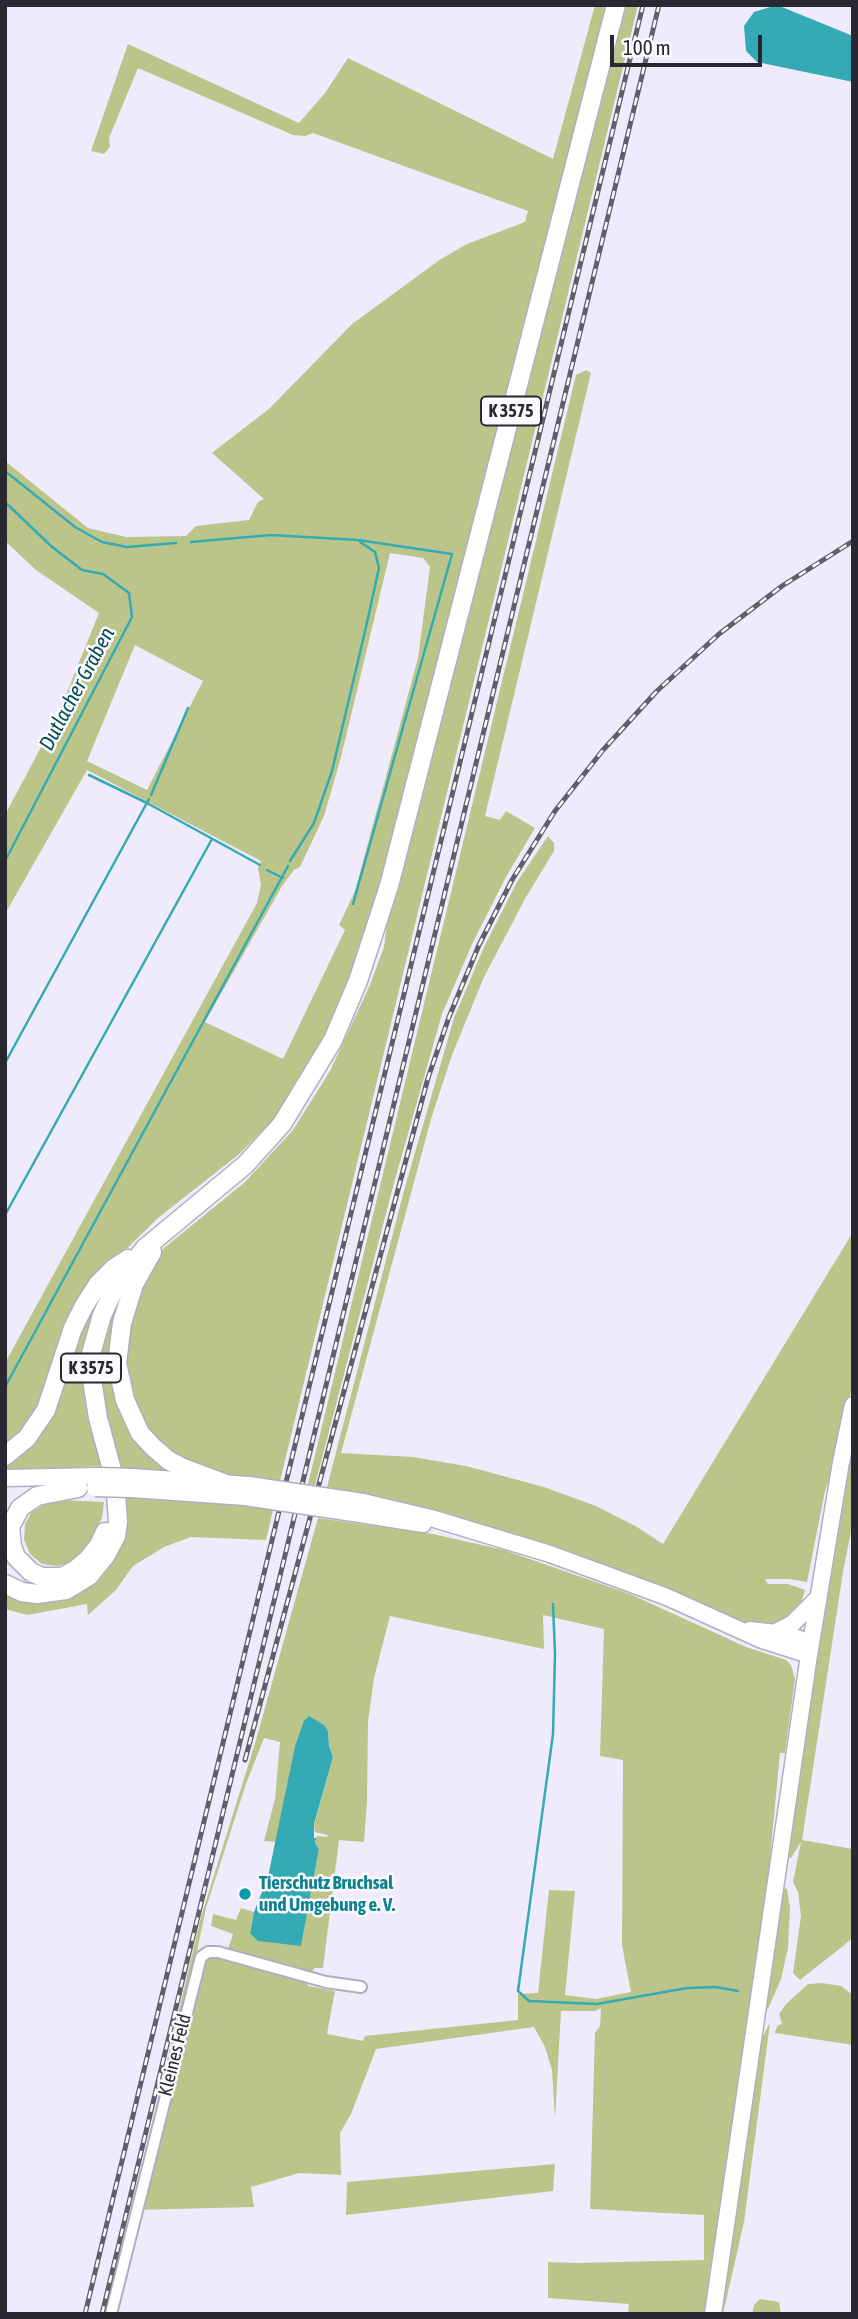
<!DOCTYPE html>
<html>
<head>
<meta charset="utf-8">
<style>
  body { margin:0 }
  #map { position:relative; width:858px; height:2319px; overflow:hidden; background:#f0eafd; font-family:"Asap Condensed",sans-serif }
  canvas { display:block }
  .frame { position:absolute; inset:0; border:7px solid #29272f; pointer-events:none }
  .scale { position:absolute; left:610px; top:35px; width:152px; height:32px; box-sizing:border-box; border:4px solid #29272f; border-top:0; padding-left:9px; font-size:21px; line-height:24px; white-space:nowrap; color:#29272f; -webkit-text-stroke:5px #fbfafe; paint-order:stroke }
</style>
</head>
<body>
<div id="map">
<canvas width="858" height="2319"></canvas>
<div class="frame"></div>
<div class="scale">100 m</div>
</div>
<script>
const ctx = document.querySelector('canvas').getContext('2d');
ctx.lineJoin = 'round';
function fill(path, color) {
  ctx.fillStyle = color;
  ctx.fill(path, 'evenodd');
}
function toPath(rows) {
  const path = new Path2D();
  for (const r of rows) {
    path.moveTo(r[0], r[1]);
    for (let i = 2; i < r.length; i += 2) path.lineTo(r[i], r[i + 1]);
  }
  return path;
}
function trace(path, color, width, dash) {
  ctx.strokeStyle = color;
  ctx.lineWidth = width;
  ctx.lineCap = dash ? 'butt' : 'round';
  ctx.setLineDash(dash || []);
  ctx.stroke(path);
}
function label(font, color, halo, rows, align = 'center') {
  ctx.font = font + ' "Asap Condensed",sans-serif';
  ctx.lineWidth = 5;
  ctx.setLineDash([]);
  ctx.textBaseline = 'middle';
  ctx.strokeStyle = halo;
  ctx.fillStyle = color;
  for (const [text, x, y, turn = 0] of rows) {
    ctx.save();
    ctx.translate(x, y);
    ctx.rotate((+turn || 0) * Math.PI / 180);
    ctx.textAlign = isNaN(turn) ? turn : align;
    if (halo) ctx.strokeText(text, 0, 0);
    ctx.fillText(text, 0, 0);
    ctx.restore();
  }
}
const green = toPath([
  [595,5,610,5,386,868,352,978,326,1036,290,1099,276,1117,238,1155,158,1218,113,1262,31,1425,5,1449,5,1363,257,903,261,885,258,868,261,861,87,770,5,914,5,815,57,717,99,613,36,570,5,541,5,461,88,528,126,537,186,536,196,526,249,520,258,502,264,499,212,453,270,408,352,324,441,259,467,244,525,222,528,211,313,133,305,136,293,135,138,68,109,138,110,147,104,154,91,151,128,44,299,123,325,93,348,58,553,159],
  [390,553,423,558,430,567,418,658,355,891,339,925,345,930,283,1059,205,1022,282,886,294,870,300,867,324,816,341,757],
  [135,645,203,681,147,790,87,761],
  [623,5,638,5,280,1481,202,1471,185,1465,144,1430,124,1382,126,1324,151,1264,164,1248,245,1182,293,1130,330,1071,370,985,384,947,388,915],
  [586,370,591,373,485,816,500,820,506,811,535,828,506,877,473,942,442,1014,394,1183,315,1485,308,1484,576,375],
  [548,836,554,843,554,851,526,897,484,977,452,1055,431,1119,341,1453,413,1457,466,1466,544,1487,596,1506,637,1527,663,1544,853,1232,853,1383,833,1470,825,1491,807,1582,789,1579,765,1579,768,1584,788,1584,805,1590,800,1607,786,1622,761,1627,741,1622,396,1500,327,1487,405,1187,454,1018,484,947,517,882],
  [134,1272,113,1385,173,1473,120,1468,101,1400,99,1355,107,1317],
  [111,1276,96,1313,104,1466,5,1470,5,1463,24,1449,78,1331],
  [853,1435,853,1522,843,1572,802,1840,853,1849,853,1938,800,1980,793,1973,801,1916,798,1892,793,1882,801,1842,791,1858,786,1857,810,1692],
  [126,1497,218,1500,273,1510,266,1540,191,1537,164,1547,133,1566,116,1590,88,1615,87,1604,27,1615,5,1609,5,1590,34,1599,123,1538,127,1522],
  [62,1500,104,1502,102,1518,87,1549,74,1561,57,1566,42,1564,30,1554,24,1540,25,1524,31,1513,46,1503],
  [318,1518,433,1534,504,1550,630,1594,746,1647,786,1660,791,1665,795,1679,785,1753,780,1753,769,1869,705,2314,628,2314,629,2304,548,2298,548,2262,577,2263,704,2260,704,2215,590,2209,595,2033,600,2026,601,2008,595,2011,561,2011,555,2118,552,2070,545,2047,534,2027,376,2049,351,2114,340,2133,341,2175,299,2173,251,2187,254,2207,134,2210,107,2314,201,1917,256,1740],
  [543,1615,604,1629,600,1756,623,1760,622,1945,631,1992,596,1999,565,1995,575,1891,549,1890,538,1993,518,1994,518,2020,365,2036,363,2041,327,2034,335,1991,308,1986,305,1978,208,1955,195,1961,206,1908,246,1784,264,1738,280,1742,275,1799,264,1841,276,1842,295,1746,328,1731,329,1746,333,1757,314,1825,315,1832,327,1835,328,1837,317,1836,316,1838,315,1843,319,1849,301,1945,250,1932,254,1912,241,1908,236,1920,213,1914,211,1926,233,1934,227,1952,312,1973,314,1968,323,1968,339,1840,364,1842,367,1801,368,1722,374,1678,390,1616,544,1649],
  [784,1888,787,1889,790,1908,788,1948,781,1979,768,2009,763,2007,780,1891],
  [822,1983,841,1986,853,1995,853,2045,775,2033,777,2026,782,2024,779,2014,786,2004,808,1984],
  [770,2023,744,2222,723,2314,718,2314,760,2041],
  [555,2164,553,2191,346,2215,347,2182],
  [760,2299,779,2302,781,2314,752,2314,754,2305]
]);
const water = toPath([
  [777,5,853,36,853,82,757,62,746,51,744,26,754,12],
  [309,1716,324,1725,328,1731,329,1746,333,1757,314,1824,314,1838,316,1838,315,1843,319,1849,301,1946,258,1941,250,1933,254,1912,268,1877,295,1746,304,1721]
]);
const stream = toPath([
  [5,471,75,527,102,542,127,547,176,543],
  [5,502,51,546,82,570,103,574,129,593,132,617,5,861],
  [191,542,271,535,358,540,452,554,353,904],
  [89,775,147,803,260,865],
  [151,795,188,708],
  [290,861,314,823,332,771,366,627,379,568,375,552,360,542],
  [267,870,283,878],
  [5,1063,149,799],
  [5,1215,212,839],
  [5,1387,288,866],
  [553,1604,555,1654,553,1734,518,1991,529,2001,597,2004,687,1988,716,1987,738,1991]
]);
const minor = toPath([
  [111,2314,201,1957,208,1952,218,1952,326,1982,361,1987]
]);
const secondary = toPath([
  [132,1477,249,1485],
  [5,1478,99,1476],
  [131,1489,245,1497],
  [363,1502,431,1518,550,1554,667,1597,762,1640,809,1655],
  [360,1514,423,1524],
  [750,1630,785,1634,800,1639,810,1648],
  [776,1632,793,1623,818,1598],
  [713,2314,809,1655,841,1462,853,1405]
]);
const primary = toPath([
  [152,1252,134,1284,122,1323,117,1363,125,1400,140,1433,153,1447,168,1460,183,1468,226,1484],
  [5,1456,27,1438,46,1410,73,1328,84,1306,98,1284,114,1268,128,1259],
  [78,1488,37,1496,20,1508,10,1527,12,1546,16,1557,31,1572,42,1577,62,1577,75,1570,88,1559,99,1545,105,1532],
  [5,1584,22,1592,37,1594,66,1590,89,1576,106,1555,116,1536,118,1522,115,1481,98,1418,91,1373,91,1354,102,1315,117,1283,145,1248,245,1165,282,1124,333,1040,358,981,389,886,616,5]
]);
const rail = toPath([
  [245,1760,428,1078,449,1017,479,945,512,880,555,811,603,750,657,691,719,634,782,586,853,541],
  [85,2314,643,5],
  [102,2314,659,5]
]);
const secondaryBridge = toPath([
  [99,1476,132,1477],
  [249,1485,363,1502],
  [95,1488,131,1489],
  [245,1497,360,1514]
]);
const markers = [
  [245,1894,7,"#0f9aa8"]
];
const shields = [
  [511,411,60],
  [91,1368,60]
];
const shieldNames = [
  ["K 3575",511,411],
  ["K 3575",91,1368]
];
const cultureNames = [
  ["Tierschutz Bruchsal",259,1883],
  ["und Umgebung e. V.",259,1905]
];
const streetNames = [
  ["Kleines Feld",175,2055,-76]
];
const waterNames = [
  ["Dutlacher Graben",77,689,-62]
];
fill(green, '#bcc589');
fill(water, '#34abb4');
trace(stream, '#34abb4', 2.5);
trace(minor, '#b3acc2', 14);
trace(secondary, '#b3acc2', 19);
trace(primary, '#b3acc2', 21);
trace(minor, '#fff', 10);
trace(secondary, '#fff', 16);
trace(primary, '#fff', 18);
trace(rail, '#615e69', 5);
trace(rail, '#fbfafe', 2.5, [8]);
trace(secondaryBridge, '#b3acc2', 19, []);
trace(secondaryBridge, '#fff', 16);
for (const [x, y, r, color] of markers) {
  const dot = new Path2D();
  dot.arc(x, y, r, 0, 2 * Math.PI);
  ctx.fillStyle = color;
  ctx.fill(dot);
  trace(dot, '#fbfafe', 2.5);
}
for (const [x, y, w] of shields) {
  const box = new Path2D();
  box.roundRect(x - w / 2, y - 14.5, w, 29, 5);
  ctx.fillStyle = '#fbfafe';
  ctx.fill(box);
  trace(box, '#29272f', 2);
}
label('bold 18px', '#29272f', null, shieldNames);
label('bold 19px', '#0d838f', '#fbfafe', cultureNames, 'left');
label('19px', '#29272f', '#fbfafe', streetNames);
label('italic 21px', '#034c51', '#fbfafe', waterNames);
</script>
</body>
</html>
